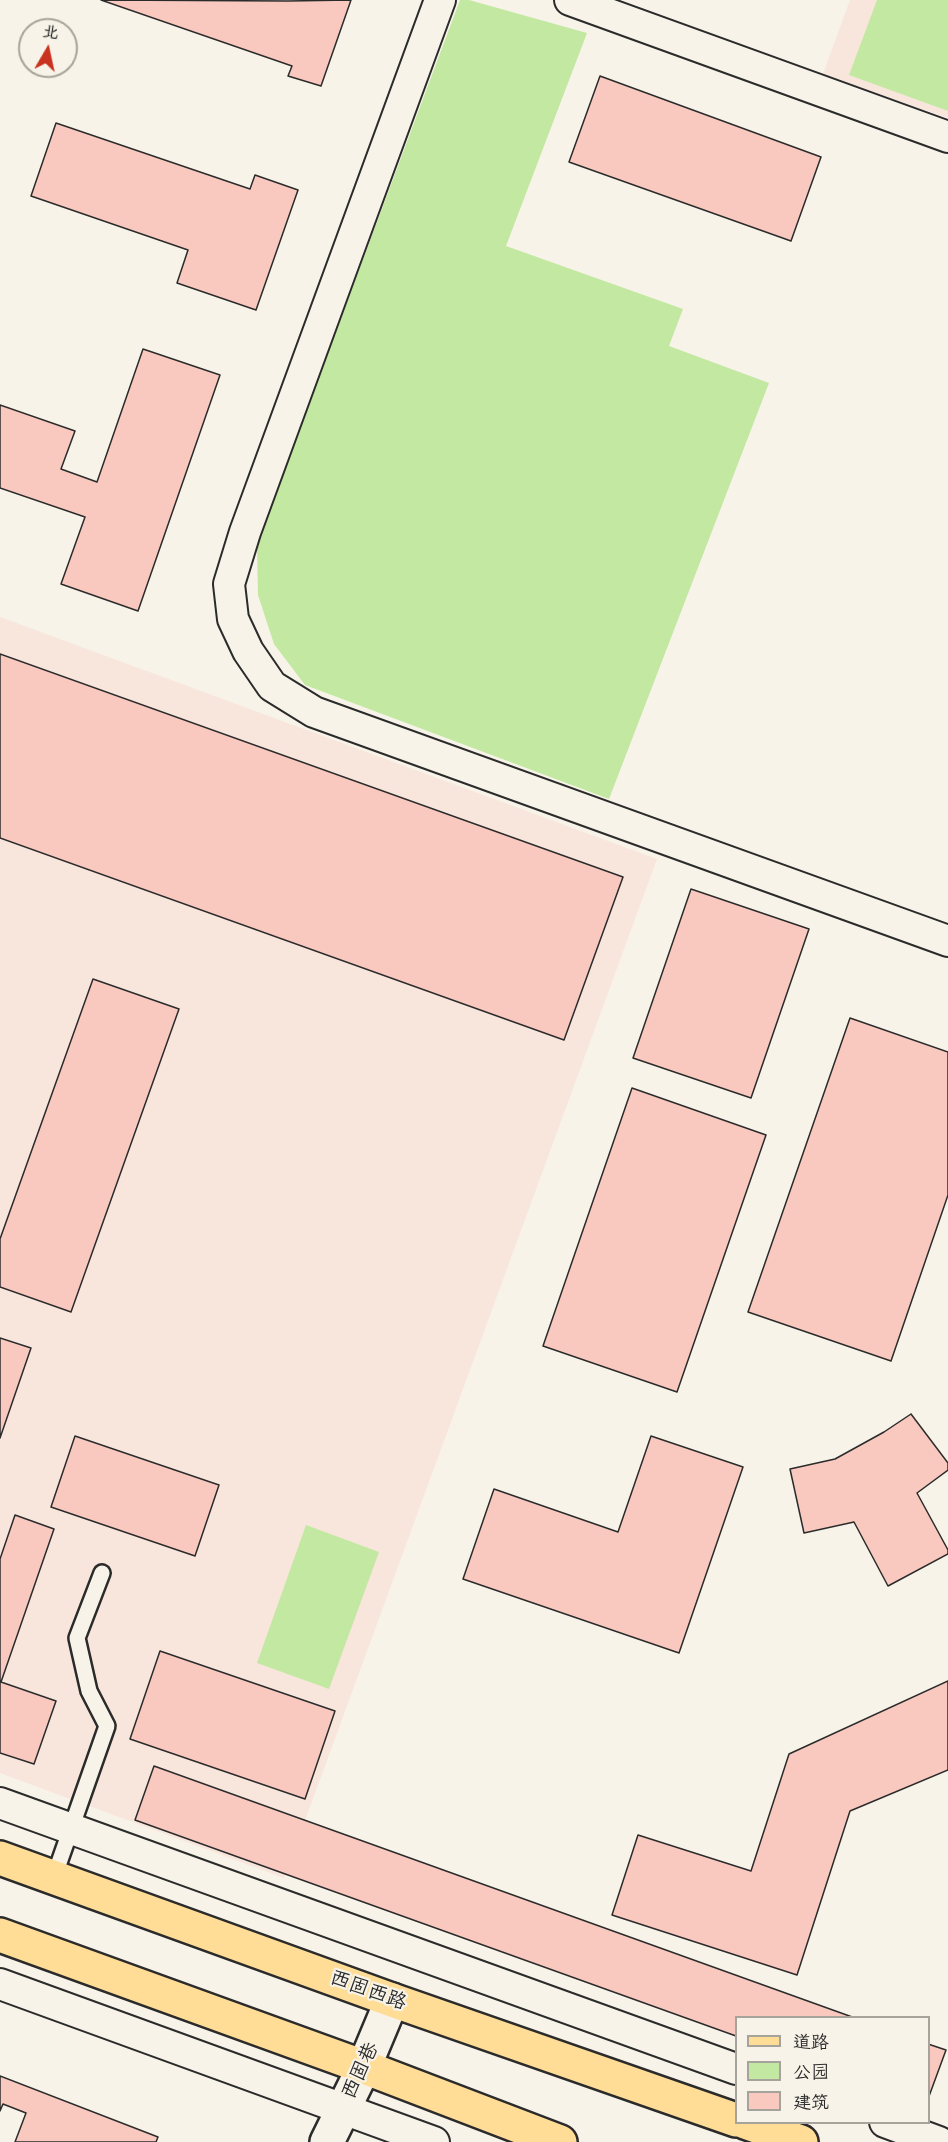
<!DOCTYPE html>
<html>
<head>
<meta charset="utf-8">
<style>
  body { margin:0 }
  #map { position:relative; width:948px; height:2142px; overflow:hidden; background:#f7f3e8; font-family:Itim,"LXGW WenKai TC",sans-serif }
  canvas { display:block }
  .legend { position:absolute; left:735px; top:2016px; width:195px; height:108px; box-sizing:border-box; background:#f7f3e8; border:2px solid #a5a39c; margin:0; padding:8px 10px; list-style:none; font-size:18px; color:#2b2b2b }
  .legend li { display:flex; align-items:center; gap:12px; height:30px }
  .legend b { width:30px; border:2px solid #a5a39c }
  .north { position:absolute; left:18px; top:18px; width:60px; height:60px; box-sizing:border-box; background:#f7f3e8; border:2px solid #a5a39c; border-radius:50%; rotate:9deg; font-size:16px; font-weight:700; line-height:24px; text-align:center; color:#2b2b2b }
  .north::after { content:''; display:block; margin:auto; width:21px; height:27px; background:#c8321e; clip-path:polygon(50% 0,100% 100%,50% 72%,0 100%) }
</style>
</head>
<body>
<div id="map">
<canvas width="948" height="2142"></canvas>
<ul class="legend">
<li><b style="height:8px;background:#ffdd96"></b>道路</li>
<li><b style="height:16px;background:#c3e8a2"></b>公园</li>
<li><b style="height:16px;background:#f9c9c0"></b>建筑</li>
</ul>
<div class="north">北</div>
</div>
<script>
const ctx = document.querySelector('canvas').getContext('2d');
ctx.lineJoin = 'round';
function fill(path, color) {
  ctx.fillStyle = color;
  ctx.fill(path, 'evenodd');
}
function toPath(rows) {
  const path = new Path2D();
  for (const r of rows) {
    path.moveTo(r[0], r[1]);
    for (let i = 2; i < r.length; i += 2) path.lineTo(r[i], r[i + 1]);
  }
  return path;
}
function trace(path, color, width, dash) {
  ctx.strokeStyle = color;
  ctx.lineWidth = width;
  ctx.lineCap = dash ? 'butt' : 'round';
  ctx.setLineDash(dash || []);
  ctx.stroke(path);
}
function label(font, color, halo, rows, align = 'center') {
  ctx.font = font + ' Itim,"LXGW WenKai TC",sans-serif';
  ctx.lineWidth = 4.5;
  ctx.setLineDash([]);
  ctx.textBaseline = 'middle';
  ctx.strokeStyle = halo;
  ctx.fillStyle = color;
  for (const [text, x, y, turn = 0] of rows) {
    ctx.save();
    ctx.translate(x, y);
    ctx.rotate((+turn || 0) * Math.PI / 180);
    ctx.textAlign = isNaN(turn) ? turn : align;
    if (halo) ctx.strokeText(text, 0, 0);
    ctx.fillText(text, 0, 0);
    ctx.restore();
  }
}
const built = toPath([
  [850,0,948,0,948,118,823,74],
  [0,617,657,859,284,1878,0,1773]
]);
const green = toPath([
  [460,0,469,0,587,33,506,246,683,309,669,346,769,383,609,799,305,685,274,644,258,595,257,543],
  [877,0,948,0,948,111,849,75],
  [306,1525,379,1552,329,1689,257,1663]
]);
const building = toPath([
  [101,0,288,1,351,0,321,86,288,76,292,66,101,0],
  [600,76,821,157,791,241,569,162,600,76],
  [56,123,250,189,255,175,298,190,256,310,177,283,188,250,31,196,56,123],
  [143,349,220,375,138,611,61,584,85,517,0,488,0,405,75,431,61,469,97,482,143,349],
  [0,654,623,877,564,1040,0,838,0,654],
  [691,889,809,929,751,1098,633,1058,691,889],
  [93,979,179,1009,71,1312,0,1287,0,1239,93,979],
  [850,1018,948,1052,948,1195,891,1361,748,1312,850,1018],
  [632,1088,766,1135,677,1392,543,1346,632,1088],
  [0,1338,31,1348,0,1438,0,1338],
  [911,1414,948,1463,948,1470,917,1493,948,1550,948,1554,888,1586,854,1522,804,1533,790,1469,835,1459,884,1432,911,1414],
  [75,1436,219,1485,195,1556,51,1507,75,1436],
  [651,1436,743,1467,679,1653,463,1579,494,1489,618,1532,651,1436],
  [15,1515,54,1529,1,1682,56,1701,34,1764,0,1753,0,1559,15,1515],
  [160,1651,335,1711,305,1799,130,1739,160,1651],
  [948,1681,948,1770,850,1811,797,1975,612,1915,638,1835,751,1871,789,1754,948,1681],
  [154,1766,855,2018,736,2018,736,2036,135,1820,154,1766],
  [928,2044,946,2050,928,2099,928,2044],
  [0,2076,158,2137,156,2142,15,2142,26,2113,3,2104,0,2111,0,2076]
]);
const lane = toPath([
  [54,1877,107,1726,89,1691,77,1638,102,1573]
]);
const street = toPath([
  [440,0,245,532,229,584,233,619,248,651,272,686,314,712,948,941],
  [570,0,948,137],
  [0,1803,736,2069],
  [0,1984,434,2142],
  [885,2122,939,2142]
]);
const secondary = toPath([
  [327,2142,364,2067,392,2000]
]);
const primary = toPath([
  [0,1858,392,2000,736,2120],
  [0,1935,364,2067,560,2142],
  [745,2122,801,2142]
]);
const streetNames = [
  ["西固西路",368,1991,20],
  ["西固巷",361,2071,-65]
];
fill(built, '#f8e6dc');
fill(green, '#c3e8a2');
fill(building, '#f9c9c0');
trace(building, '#2b2b2b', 1.5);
trace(lane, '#2b2b2b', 20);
trace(street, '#2b2b2b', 34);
trace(secondary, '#2b2b2b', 38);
trace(primary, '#2b2b2b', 38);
trace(lane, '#f7f3e8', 15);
trace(street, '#f7f3e8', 30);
trace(secondary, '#f7f3e8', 33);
trace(primary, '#ffdd96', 33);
label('20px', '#2b2b2b', '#f7f3e8', streetNames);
</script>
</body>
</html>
